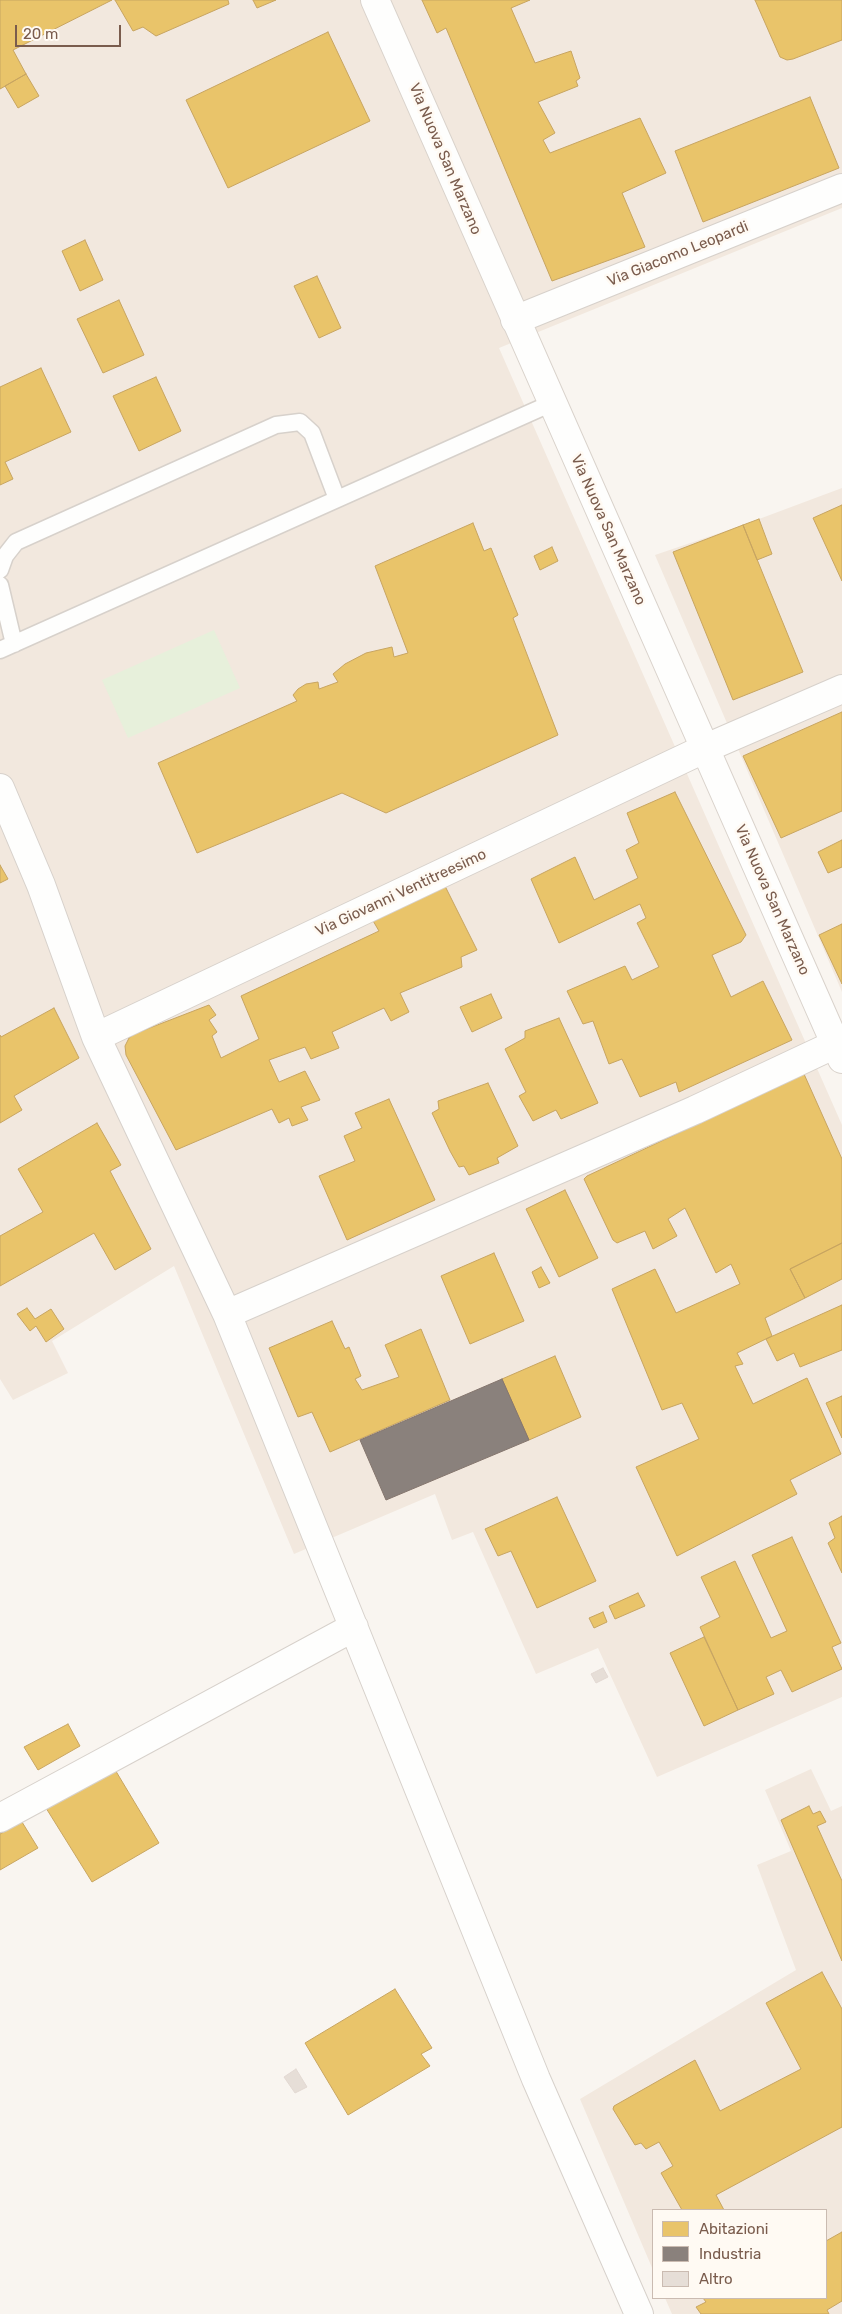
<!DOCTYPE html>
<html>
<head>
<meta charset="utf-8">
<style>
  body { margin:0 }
  #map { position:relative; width:842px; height:2314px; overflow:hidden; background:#f9f5f0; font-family:Rubik,sans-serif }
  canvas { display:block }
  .legend { position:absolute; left:652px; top:2209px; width:175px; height:90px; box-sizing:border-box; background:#fffaf3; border:1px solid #cabbb1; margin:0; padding:6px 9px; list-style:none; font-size:15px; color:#7a5c4d }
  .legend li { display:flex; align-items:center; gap:10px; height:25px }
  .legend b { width:25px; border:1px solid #cabbb1 }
  .scale { position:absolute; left:15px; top:25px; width:106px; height:22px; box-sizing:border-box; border:2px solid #7a5c4d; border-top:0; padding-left:6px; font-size:15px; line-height:18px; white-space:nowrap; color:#7a5c4d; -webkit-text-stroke:4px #fffaf3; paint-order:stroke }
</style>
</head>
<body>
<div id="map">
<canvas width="842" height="2314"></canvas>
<ul class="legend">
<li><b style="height:14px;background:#e9c46a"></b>Abitazioni</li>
<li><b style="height:14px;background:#8a817c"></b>Industria</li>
<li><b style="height:14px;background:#e6ded7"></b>Altro</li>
</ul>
<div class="scale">20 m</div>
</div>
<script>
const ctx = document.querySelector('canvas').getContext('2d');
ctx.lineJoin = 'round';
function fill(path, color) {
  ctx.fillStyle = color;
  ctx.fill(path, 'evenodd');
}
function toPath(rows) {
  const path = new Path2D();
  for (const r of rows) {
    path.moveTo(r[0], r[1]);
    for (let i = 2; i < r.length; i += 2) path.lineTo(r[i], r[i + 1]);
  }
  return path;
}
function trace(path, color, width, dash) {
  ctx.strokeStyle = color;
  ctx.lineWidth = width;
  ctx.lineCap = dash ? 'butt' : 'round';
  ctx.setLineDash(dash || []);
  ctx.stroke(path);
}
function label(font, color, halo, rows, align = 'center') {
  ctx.font = font + ' Rubik,sans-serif';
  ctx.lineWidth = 5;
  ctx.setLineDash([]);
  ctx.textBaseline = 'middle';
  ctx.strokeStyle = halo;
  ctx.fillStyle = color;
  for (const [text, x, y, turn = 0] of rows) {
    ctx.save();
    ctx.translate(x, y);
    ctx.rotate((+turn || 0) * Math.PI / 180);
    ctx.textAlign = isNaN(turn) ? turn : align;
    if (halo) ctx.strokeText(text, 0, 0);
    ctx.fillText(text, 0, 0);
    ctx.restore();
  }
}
const residential = toPath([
  [0,0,842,0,842,208,499,348,842,1125,842,1697,657,1777,598,1648,536,1674,473,1532,452,1540,435,1494,294,1554,174,1266,52,1341,68,1373,13,1400,0,1379],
  [842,488,842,992,655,555,743,525],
  [811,1769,831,1811,842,1806,842,2314,672,2314,665,2298,826,2298,826,2210,653,2210,653,2270,580,2099,796,1970,757,1865,791,1851,765,1790]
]);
const green = toPath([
  [214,630,240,688,128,738,102,680]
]);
const homes = toPath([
  [0,0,112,0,13,50,26,74,0,89,0,0],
  [115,0,228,0,229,4,156,36,143,27,133,31,115,0],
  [253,0,276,0,257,8,253,0],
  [422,0,530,0,511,8,535,63,571,51,580,78,576,81,578,86,538,102,555,133,543,140,550,153,640,118,666,173,622,193,645,247,552,281,446,28,437,33,422,0],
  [755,0,842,0,842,40,793,59,787,60,780,57,755,0],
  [328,32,370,121,228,188,186,100,328,32],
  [26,74,39,96,18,108,5,86,26,74],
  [810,97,839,168,703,222,675,151,810,97],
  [85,240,103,280,80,291,62,251,85,240],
  [317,276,341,328,319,338,294,286,317,276],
  [119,300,144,355,103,373,77,319,119,300],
  [41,368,71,432,5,462,13,479,0,485,0,387,41,368],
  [156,377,181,431,139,451,113,396,156,377],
  [842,505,842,581,813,518,842,505],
  [759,519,772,554,757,560,743,525,759,519],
  [473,523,484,551,491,548,518,615,513,618,558,735,386,813,342,793,197,853,158,763,297,701,293,695,298,689,306,684,318,682,319,689,338,682,333,674,345,664,366,653,392,647,394,657,408,653,375,566,473,523],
  [743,525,803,672,733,700,673,552,743,525],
  [552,547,558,561,540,570,534,556,552,547],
  [842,712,842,811,781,838,743,756,842,712],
  [675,792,746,935,741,942,712,955,731,997,763,981,792,1040,679,1092,676,1082,640,1097,622,1059,609,1064,593,1021,583,1024,567,991,625,966,632,980,659,967,637,923,646,918,640,904,559,943,531,879,575,857,594,900,638,878,626,850,639,843,627,813,675,792],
  [842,840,842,867,828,873,818,852,842,840],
  [0,865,8,879,0,883,0,865],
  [445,886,477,950,461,957,462,967,400,993,409,1012,391,1021,384,1008,332,1032,339,1048,311,1059,305,1047,269,1060,279,1082,305,1071,320,1100,301,1107,308,1120,292,1126,289,1118,279,1123,272,1109,176,1150,126,1055,125,1046,129,1038,134,1034,209,1005,216,1015,209,1020,217,1032,212,1036,221,1058,259,1039,241,996,379,931,372,919,445,886],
  [842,924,842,984,819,935,842,924],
  [491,994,502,1018,472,1032,460,1007,491,994],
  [54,1008,79,1058,14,1096,22,1110,0,1123,0,1035,1,1037,54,1008],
  [559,1018,598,1103,561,1119,556,1110,533,1121,519,1096,526,1092,505,1049,525,1038,525,1031,559,1018],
  [804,1074,842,1159,842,1243,790,1269,805,1298,765,1318,772,1336,737,1353,743,1364,735,1366,753,1404,807,1378,841,1454,790,1480,797,1494,677,1556,636,1467,699,1439,682,1403,662,1410,612,1289,655,1269,676,1313,740,1284,731,1264,716,1273,685,1208,668,1219,677,1236,653,1249,645,1231,617,1243,613,1240,584,1179,587,1176,804,1074],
  [488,1083,518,1146,497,1158,499,1163,469,1175,464,1166,459,1167,450,1151,432,1113,439,1109,438,1101,488,1083],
  [389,1099,435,1200,347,1240,319,1176,355,1161,344,1136,362,1128,355,1113,389,1099],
  [97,1123,121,1165,110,1171,151,1249,115,1270,94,1233,0,1286,0,1236,43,1212,18,1169,97,1123],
  [565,1190,598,1258,559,1277,526,1209,565,1190],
  [842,1243,842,1279,805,1298,790,1269,842,1243],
  [494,1253,524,1321,470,1344,441,1276,494,1253],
  [541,1267,550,1283,539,1288,532,1272,541,1267],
  [842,1305,842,1350,800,1367,794,1353,777,1361,766,1339,842,1305],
  [27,1308,35,1319,51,1309,64,1329,46,1342,36,1326,30,1331,17,1314,27,1308],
  [332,1321,345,1349,349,1347,361,1376,355,1379,362,1390,399,1377,385,1345,421,1329,450,1400,330,1452,312,1412,298,1417,269,1348,332,1321],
  [555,1356,581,1417,529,1440,502,1379,555,1356],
  [842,1396,842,1438,826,1403,842,1396],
  [557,1497,596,1581,537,1608,511,1551,498,1556,485,1529,557,1497],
  [842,1516,842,1573,828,1543,835,1538,829,1523,842,1516],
  [792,1537,841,1643,832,1647,842,1669,792,1692,781,1670,766,1677,774,1694,738,1710,700,1627,720,1617,701,1577,735,1561,771,1638,787,1631,752,1555,792,1537],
  [638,1593,645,1606,615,1619,609,1606,638,1593],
  [603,1612,607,1622,594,1628,589,1618,603,1612],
  [704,1637,738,1710,704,1726,670,1653,704,1637],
  [68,1724,80,1746,38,1770,24,1747,68,1724],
  [114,1768,159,1843,92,1882,46,1808,114,1768],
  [809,1806,813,1814,820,1811,826,1822,817,1826,842,1881,842,1961,781,1820,809,1806],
  [22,1822,38,1848,0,1870,0,1834,22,1822],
  [822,1972,842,2009,842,2127,716,2195,724,2210,682,2210,661,2173,673,2166,659,2142,646,2149,641,2143,635,2145,613,2109,614,2106,695,2060,720,2111,801,2069,766,2003,822,1972],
  [395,1989,432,2048,421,2054,430,2066,348,2115,305,2043,395,1989],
  [842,2232,842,2301,827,2310,829,2314,701,2314,696,2307,706,2302,703,2298,826,2298,826,2241,842,2232]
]);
const industry = toPath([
  [502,1379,529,1440,386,1500,360,1440,502,1379]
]);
const building = toPath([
  [603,1668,608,1677,596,1683,591,1674,603,1668],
  [296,2069,307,2087,295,2093,284,2077,296,2069]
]);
const lane = toPath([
  [0,570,5,556,16,542,276,425,300,422,312,433,337,499],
  [0,585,14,644],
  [0,650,552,403]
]);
const street = toPath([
  [515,320,842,188],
  [0,788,41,885,96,1037,227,1314,536,2079,639,2314],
  [96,1037,706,748,842,689],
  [227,1314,695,1110,842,1041],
  [0,1818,354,1627]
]);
const secondary = toPath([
  [375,0,842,1059]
]);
const streetNames = [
  ["Via Nuova San Marzano",445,159,67],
  ["Via Giacomo Leopardi",678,254,-22],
  ["Via Nuova San Marzano",608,530,66],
  ["Via Giovanni Ventitreesimo",401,893,-25],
  ["Via Nuova San Marzano",772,900,66]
];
fill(residential, '#f2e8de');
fill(green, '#e7f0db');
fill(homes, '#e9c46a');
trace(homes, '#c8a561', 1);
fill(industry, '#8a817c');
trace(industry, '#85766e', 1);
fill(building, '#e6ded7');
trace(building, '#e2d8d2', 1);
trace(lane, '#d7d1cb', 19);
trace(street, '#d7d1cb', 30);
trace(secondary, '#d9d2cb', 30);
trace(lane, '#fefefd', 16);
trace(street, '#fefefd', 28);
trace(secondary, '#fefefd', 28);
label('15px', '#7a5c4d', '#fffaf3', streetNames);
</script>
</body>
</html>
